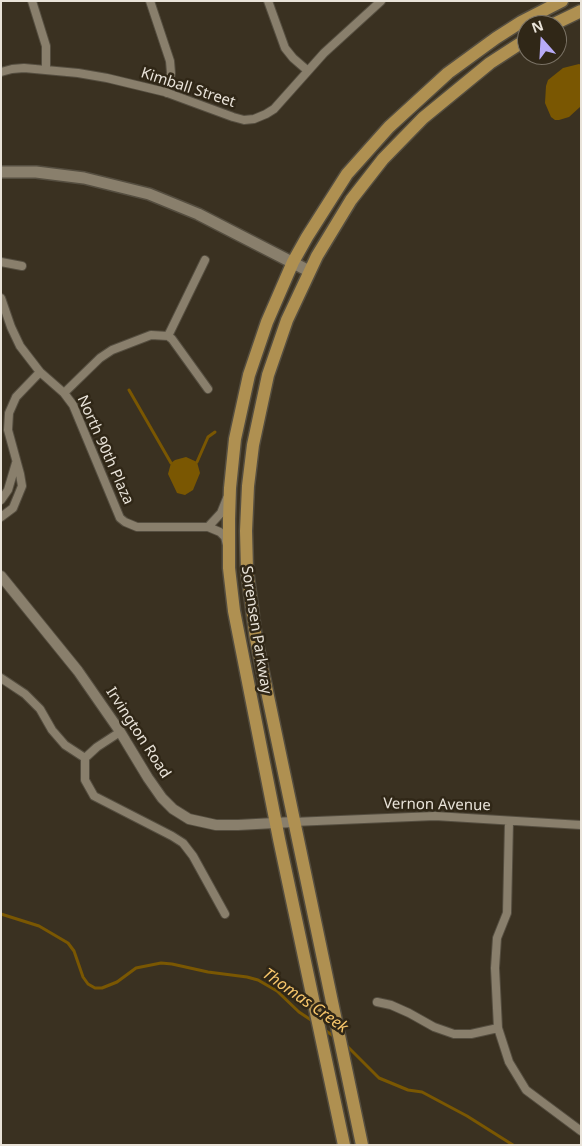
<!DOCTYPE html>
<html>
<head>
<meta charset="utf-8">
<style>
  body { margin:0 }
  #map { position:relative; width:582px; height:1146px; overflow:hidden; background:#3a3121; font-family:"Noto Sans",sans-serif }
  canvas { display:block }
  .frame { position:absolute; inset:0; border:2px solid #e9e3d9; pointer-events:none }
  .north { position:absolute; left:517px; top:15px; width:50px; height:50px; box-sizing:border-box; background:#302717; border:1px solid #7a7265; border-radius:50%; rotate:341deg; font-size:14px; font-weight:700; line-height:20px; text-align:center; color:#e9e3d9 }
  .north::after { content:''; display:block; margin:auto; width:18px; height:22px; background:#b8abf7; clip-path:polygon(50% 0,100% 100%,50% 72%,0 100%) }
</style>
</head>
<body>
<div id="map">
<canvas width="582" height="1146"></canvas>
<div class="frame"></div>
<div class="north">N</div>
</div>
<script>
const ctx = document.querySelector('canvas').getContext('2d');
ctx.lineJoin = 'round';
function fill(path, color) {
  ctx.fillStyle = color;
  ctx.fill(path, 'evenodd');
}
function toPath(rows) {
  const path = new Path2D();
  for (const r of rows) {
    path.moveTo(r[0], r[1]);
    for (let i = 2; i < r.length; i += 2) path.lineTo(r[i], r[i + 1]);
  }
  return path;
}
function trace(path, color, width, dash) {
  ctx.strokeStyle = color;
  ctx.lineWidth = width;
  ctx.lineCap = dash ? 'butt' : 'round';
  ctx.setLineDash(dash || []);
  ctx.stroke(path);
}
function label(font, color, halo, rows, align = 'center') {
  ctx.font = font + ' "Noto Sans",sans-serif';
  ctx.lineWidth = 5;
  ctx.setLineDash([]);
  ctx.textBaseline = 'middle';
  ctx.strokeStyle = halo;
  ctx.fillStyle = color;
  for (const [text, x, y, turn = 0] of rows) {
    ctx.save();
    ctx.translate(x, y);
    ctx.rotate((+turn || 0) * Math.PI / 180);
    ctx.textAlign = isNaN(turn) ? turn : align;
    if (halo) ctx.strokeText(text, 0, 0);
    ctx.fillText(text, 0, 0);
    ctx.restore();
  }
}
const water = toPath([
  [579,64,581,65,580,107,569,117,559,120,555,120,551,117,545,103,546,86,548,80,563,68],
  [186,457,197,462,200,473,193,490,185,495,177,493,168,474,171,463,175,460]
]);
const stream = toPath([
  [129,390,171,463],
  [197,462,208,437,215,432],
  [1,914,39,926,68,943,74,951,83,977,88,984,95,988,102,988,117,982,136,968,161,963,172,964,208,972,247,977,258,980,277,991,299,1012,314,1022],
  [323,1029,335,1037],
  [346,1045,379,1078,408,1090,422,1092,467,1116,513,1145]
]);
const minor = toPath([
  [32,1,46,46,46,69],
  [150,1,170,61,171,73,167,93],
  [268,1,285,48,293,58,308,71],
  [1,72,12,69,24,68,78,73,107,78,165,92,233,117,244,120,254,119,266,114,274,109,324,53,381,1],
  [1,262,22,266],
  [1,298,11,327,20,346,40,372,64,393,73,405,120,518,125,522,137,527,208,527,220,532,225,537,227,545],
  [168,336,205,260],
  [168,336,172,339,208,389],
  [64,393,100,358,112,350,151,335,168,336],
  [1,500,8,490,16,463],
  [1,517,13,508,22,486,20,474,8,430,9,413,16,397,40,372],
  [208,527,221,513,227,498],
  [1,678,25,694,40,709,52,730,65,745,85,758],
  [85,758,85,780,94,796,172,836,183,843,193,856,225,914],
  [85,758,97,747,120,732],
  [293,822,435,816,581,825],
  [509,822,507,913,497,938,495,968,498,1028,509,1062,526,1090,581,1131],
  [377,1002,391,1005,409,1013,434,1027,454,1034,471,1034,498,1028]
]);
const tertiary = toPath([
  [1,576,78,671,119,730,148,778,162,798,173,809,189,819,216,825,238,825,293,822]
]);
const secondary = toPath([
  [1,172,36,172,84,178,149,194,198,214,309,271]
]);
const primary = toPath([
  [552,25,581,11],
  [344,1145,279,839,234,611,229,568,229,519,230,488,235,439,249,375,267,322,293,262,307,237,347,174,389,127,448,73,496,38,521,22,562,1],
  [362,1145,256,639,247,570,246,531,248,486,253,445,268,375,287,320,317,256,351,200,383,159,423,118,490,63,527,39]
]);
const streetNames = [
  ["Kimball Street",188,88,18],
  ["North 90th Plaza",105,450,66],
  ["Sorensen Parkway",256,630,81],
  ["Irvington Road",138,733,57],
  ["Vernon Avenue",437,805,1]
];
const waterNames = [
  ["Thomas Creek",305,1001,35]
];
fill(water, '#7a5702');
trace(stream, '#7a5702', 3);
trace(minor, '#554e40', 10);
trace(tertiary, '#554e40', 12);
trace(secondary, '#554e40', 14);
trace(primary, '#554e40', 15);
trace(minor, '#897f6c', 8);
trace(tertiary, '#897f6c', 10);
trace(secondary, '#897f6c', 11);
trace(primary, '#af9051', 12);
label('15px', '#e9e3d9', '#302717', streetNames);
label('italic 16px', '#f7c66b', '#302717', waterNames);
</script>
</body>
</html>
